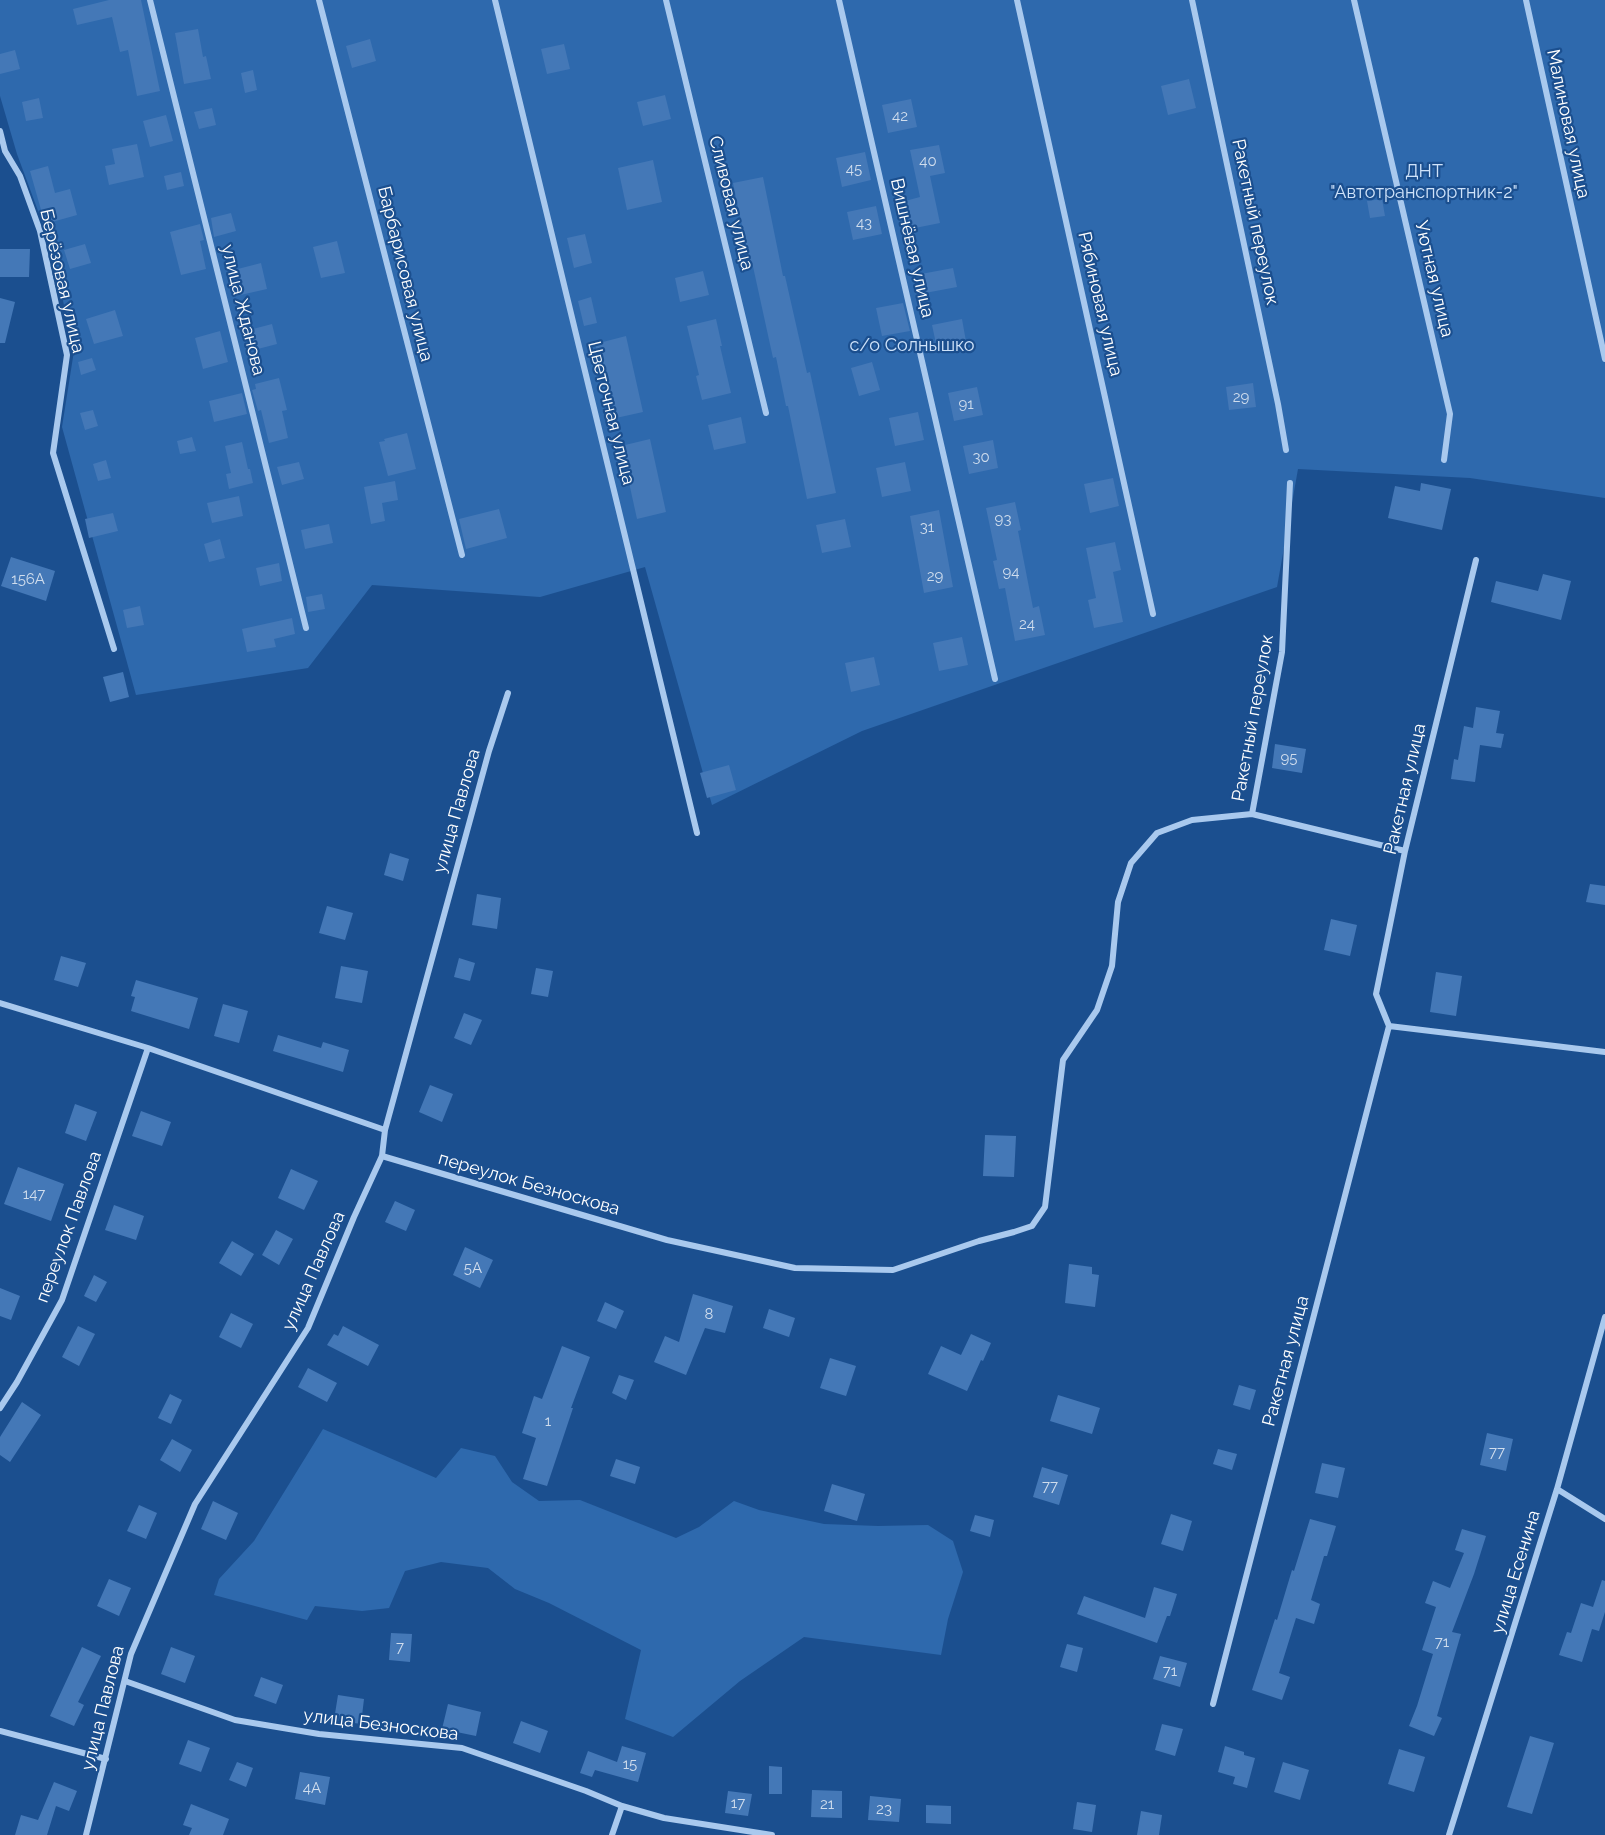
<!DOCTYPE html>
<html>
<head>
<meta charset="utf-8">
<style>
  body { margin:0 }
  canvas { display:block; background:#1b4f8f }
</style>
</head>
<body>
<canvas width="1605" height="1835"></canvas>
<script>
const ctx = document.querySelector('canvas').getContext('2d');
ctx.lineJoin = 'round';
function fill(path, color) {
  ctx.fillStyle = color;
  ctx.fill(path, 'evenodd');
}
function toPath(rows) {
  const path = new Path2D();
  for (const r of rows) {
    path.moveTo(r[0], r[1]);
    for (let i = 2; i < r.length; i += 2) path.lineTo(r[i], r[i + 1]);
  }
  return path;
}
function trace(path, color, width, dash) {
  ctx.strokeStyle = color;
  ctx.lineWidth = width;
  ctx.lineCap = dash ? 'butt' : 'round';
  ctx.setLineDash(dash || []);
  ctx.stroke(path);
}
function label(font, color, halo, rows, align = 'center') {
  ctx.font = font + ' Raleway,sans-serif';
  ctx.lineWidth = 4.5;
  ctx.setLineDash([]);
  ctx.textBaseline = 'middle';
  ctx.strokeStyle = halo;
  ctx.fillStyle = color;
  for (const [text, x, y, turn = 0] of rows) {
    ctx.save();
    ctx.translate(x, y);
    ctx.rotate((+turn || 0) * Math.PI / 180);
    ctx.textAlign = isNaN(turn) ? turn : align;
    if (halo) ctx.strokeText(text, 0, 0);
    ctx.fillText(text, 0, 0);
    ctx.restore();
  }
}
const green = toPath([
  [0,0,1605,0,1605,498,1470,478,1298,469,1277,587,862,731,712,805,645,567,540,597,372,585,308,668,136,695,62,427,74,351,51,246,17,154,0,96],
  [323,1429,436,1478,461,1448,495,1456,512,1482,539,1501,580,1500,676,1538,699,1527,734,1501,759,1510,824,1524,878,1526,928,1525,953,1541,963,1572,948,1619,941,1655,804,1637,740,1681,673,1737,625,1719,641,1650,549,1603,515,1589,488,1568,441,1562,405,1571,389,1608,362,1611,315,1606,307,1620,214,1595,219,1579,254,1541]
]);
const building = toPath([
  [109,0,141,0,160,91,137,96,128,50,120,52,112,17,77,25,73,9],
  [198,29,203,57,206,56,211,79,184,84,175,33],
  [370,39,376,61,352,68,346,46],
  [564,44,570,69,547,74,541,49],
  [15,50,20,69,0,74,0,54],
  [253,70,257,90,245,93,241,73],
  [1189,79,1196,108,1168,115,1161,86],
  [665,95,671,119,643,126,637,102],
  [39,98,43,118,26,121,22,102],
  [911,99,917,127,888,133,882,105],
  [212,108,216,125,199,129,194,112],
  [166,115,173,141,150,147,143,121],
  [137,144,144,177,109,185,105,166,115,164,112,149],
  [939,145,945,173,930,176,940,223,910,229,905,201,920,197,910,150],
  [865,152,871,180,842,187,836,158],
  [653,160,662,202,627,210,618,168],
  [48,166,55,193,70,189,77,215,45,224,30,171],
  [181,172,184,186,167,190,164,176],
  [763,177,783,276,785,276,807,373,810,372,836,493,807,499,788,406,786,406,776,357,773,358,752,262,750,263,733,183],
  [1382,199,1385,216,1370,218,1367,201],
  [876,206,882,234,853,240,847,212],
  [231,213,236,231,214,237,211,218],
  [200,224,204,240,200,241,206,269,181,275,170,232],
  [585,234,592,263,574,268,567,238],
  [337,241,345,273,321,278,313,247],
  [85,244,91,263,70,269,64,250],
  [0,249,30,249,29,277,0,277],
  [261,263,267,289,236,296,230,271],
  [953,268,957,287,925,293,921,274],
  [703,271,709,295,680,302,675,278],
  [591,297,597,323,584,326,578,301],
  [0,298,15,302,5,343,0,343],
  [903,303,910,331,882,336,876,308],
  [115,310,123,336,94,344,86,319],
  [716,319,722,346,720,346,731,393,702,400,696,376,699,375,687,326],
  [962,319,967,347,938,353,932,325],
  [272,324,277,344,254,350,249,330],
  [220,331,228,362,203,369,195,338],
  [626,336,643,412,616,418,604,371,602,372,595,344],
  [92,358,96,370,81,375,78,362],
  [872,362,880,390,859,396,851,368],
  [279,378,287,410,282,411,288,438,269,443,261,410,258,411,252,390,256,389,255,384],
  [1253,383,1256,407,1229,410,1226,387],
  [977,387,983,415,954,421,948,393],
  [242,393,247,414,214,422,209,401],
  [93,410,98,426,85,430,80,413],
  [918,412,924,440,895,446,889,418],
  [741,417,746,443,714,450,708,425],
  [407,433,416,469,388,476,379,442,385,441,384,439],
  [192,437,196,451,180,454,177,441],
  [650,439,666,512,637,519,621,446],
  [993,440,998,468,969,474,963,446],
  [242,442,248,469,250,469,253,483,229,489,226,474,231,473,225,446],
  [106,460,111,478,98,481,93,464],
  [299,462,304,479,282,485,277,467],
  [905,462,911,491,882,497,876,468],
  [1113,478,1119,506,1090,513,1084,484],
  [395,481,398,500,382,503,385,521,371,524,364,487],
  [1421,483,1451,489,1442,530,1388,518,1395,486,1420,491],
  [239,496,243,516,212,523,207,503],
  [1015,502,1021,530,1018,531,1033,608,1039,606,1045,635,1015,641,1005,588,999,589,993,561,997,560,986,508],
  [499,509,507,538,466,549,459,519],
  [939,510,953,587,924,593,910,516],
  [113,513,118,531,89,538,85,519],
  [845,519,851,547,822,553,816,525],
  [329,524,333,543,305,549,301,530],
  [220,539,225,558,209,562,204,544],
  [1115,542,1121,570,1113,572,1123,622,1094,628,1088,600,1096,598,1086,548],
  [11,557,55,571,46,601,1,586],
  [279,563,282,581,260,586,256,568],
  [1543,574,1571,581,1561,620,1491,602,1496,581,1538,591],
  [322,594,325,609,308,612,306,597],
  [140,606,144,625,127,628,123,610],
  [292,618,295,634,274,639,276,647,247,652,242,629],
  [962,637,968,665,939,671,933,643],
  [874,657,880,685,851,692,845,663],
  [123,672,129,697,110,702,103,677],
  [1476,707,1500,711,1496,733,1504,734,1501,748,1480,745,1475,782,1451,779,1454,759,1458,760,1464,726,1473,728],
  [1275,744,1306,749,1302,773,1272,768],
  [729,765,736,790,707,798,700,773],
  [390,853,409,859,403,881,384,875],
  [1590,884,1605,886,1605,905,1586,902],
  [477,894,501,898,497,929,472,925],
  [327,906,353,913,345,940,319,933],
  [1331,919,1357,925,1350,956,1324,950],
  [61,956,86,963,78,987,54,980],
  [459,958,475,963,470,981,454,977],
  [341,966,368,971,362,1003,335,998],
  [536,968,553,971,548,997,531,994],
  [1436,972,1462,976,1456,1016,1430,1012],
  [136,980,198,998,189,1029,131,1011,135,997,131,996],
  [223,1004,248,1011,239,1043,214,1036],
  [464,1013,482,1020,471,1045,454,1038],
  [278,1035,321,1048,323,1042,349,1050,343,1072,273,1051],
  [430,1085,453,1094,442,1122,419,1112],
  [75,1104,97,1112,86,1141,65,1133],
  [141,1111,171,1122,162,1146,132,1136],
  [985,1135,1016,1136,1014,1177,983,1176],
  [18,1167,64,1184,51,1221,4,1204],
  [291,1169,318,1181,304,1210,278,1198],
  [395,1201,415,1210,406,1231,385,1222],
  [114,1205,144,1216,136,1240,105,1230],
  [276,1230,293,1239,279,1265,262,1255],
  [232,1241,254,1254,241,1276,219,1263],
  [465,1247,493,1260,480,1288,453,1275],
  [1069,1264,1092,1267,1092,1274,1099,1275,1095,1307,1065,1303],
  [94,1275,107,1282,96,1302,84,1296],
  [0,1288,20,1296,11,1320,0,1316],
  [693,1294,733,1306,725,1333,705,1328,686,1375,654,1362,665,1336,679,1342],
  [605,1302,624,1311,616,1329,597,1321],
  [769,1309,795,1318,789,1337,763,1328],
  [231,1313,253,1324,241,1348,219,1337],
  [78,1326,95,1334,79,1366,62,1357],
  [343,1326,379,1345,368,1366,327,1345,334,1334,338,1336],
  [971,1334,991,1343,983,1361,981,1360,967,1391,928,1374,941,1346,961,1355],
  [562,1346,590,1357,571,1408,573,1408,547,1486,523,1479,536,1438,522,1433,534,1396,542,1399],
  [830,1358,856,1366,846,1396,820,1388],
  [308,1368,337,1383,327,1402,298,1387],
  [619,1375,634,1380,626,1400,612,1393],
  [1239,1385,1256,1390,1250,1410,1233,1405],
  [170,1394,182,1400,171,1424,158,1418],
  [1058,1395,1100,1408,1092,1434,1050,1421],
  [22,1402,41,1415,10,1462,0,1455,0,1437],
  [1487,1433,1513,1439,1506,1471,1480,1465],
  [172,1439,192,1450,180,1472,160,1460],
  [1218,1449,1237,1454,1232,1470,1213,1464],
  [616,1459,640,1467,635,1484,610,1476],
  [1322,1463,1345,1468,1338,1498,1315,1493],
  [1042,1467,1068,1475,1059,1505,1033,1497],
  [832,1484,865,1494,857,1521,824,1511],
  [213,1501,238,1513,226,1540,201,1529],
  [139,1505,157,1513,146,1539,127,1531],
  [1171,1514,1192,1521,1183,1551,1161,1544],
  [975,1515,994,1520,990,1537,970,1531],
  [1310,1519,1336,1526,1327,1556,1324,1556,1311,1600,1320,1604,1314,1624,1296,1618,1279,1673,1290,1677,1282,1700,1252,1690,1275,1619,1277,1620,1292,1570,1294,1571],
  [1462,1529,1486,1536,1474,1574,1452,1632,1461,1634,1437,1716,1442,1718,1434,1736,1409,1726,1417,1706,1433,1654,1422,1650,1436,1607,1425,1603,1433,1581,1450,1588,1464,1553,1455,1550],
  [109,1579,131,1588,119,1616,97,1606],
  [1602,1580,1605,1581,1605,1612,1599,1631,1592,1629,1582,1662,1559,1655,1567,1632,1571,1633,1581,1603,1593,1607],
  [1154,1587,1177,1594,1170,1616,1167,1616,1157,1643,1077,1614,1084,1596,1145,1618],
  [391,1633,412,1634,410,1662,389,1660],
  [1067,1644,1083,1648,1077,1672,1060,1667],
  [82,1647,101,1656,78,1702,84,1705,74,1726,50,1716],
  [171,1647,195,1656,185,1683,161,1674],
  [1160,1656,1187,1663,1180,1687,1153,1679],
  [261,1677,283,1685,276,1704,254,1696],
  [338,1695,364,1699,361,1724,334,1720],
  [448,1704,481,1712,476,1736,442,1729],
  [521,1721,548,1731,540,1753,513,1743],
  [1162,1724,1183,1729,1175,1756,1155,1750],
  [1530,1736,1554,1743,1532,1814,1507,1807],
  [188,1740,210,1748,201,1772,179,1764],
  [622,1746,646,1753,638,1782,595,1770,592,1777,580,1773,588,1751,617,1762],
  [1225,1746,1244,1752,1244,1755,1255,1758,1247,1788,1233,1784,1235,1777,1218,1772],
  [1399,1749,1425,1757,1414,1792,1388,1784],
  [237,1762,253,1768,246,1787,229,1780],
  [1283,1762,1309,1770,1300,1800,1274,1792],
  [769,1766,782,1767,782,1794,769,1794],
  [300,1772,330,1777,325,1805,295,1799],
  [54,1782,77,1791,69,1811,56,1806,47,1835,15,1835,21,1815,38,1820],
  [812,1790,842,1791,842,1818,811,1817],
  [728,1791,752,1794,748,1816,725,1813],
  [870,1796,901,1799,899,1822,868,1820],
  [1077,1802,1096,1805,1092,1832,1073,1829],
  [191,1804,229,1819,223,1835,189,1835,192,1828,183,1825],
  [926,1805,951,1806,951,1824,926,1823],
  [1141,1811,1162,1815,1159,1835,1137,1835]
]);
const street = toPath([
  [150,0,306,628],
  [319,0,462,555],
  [495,0,697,833],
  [666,0,766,413],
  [839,0,995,679],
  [1017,0,1153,614],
  [1192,0,1278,404,1286,450],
  [1354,0,1450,414,1444,460],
  [1526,0,1605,359],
  [0,131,5,151,20,176,40,231,67,355,53,453,114,649],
  [1252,814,1282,652,1290,483],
  [0,1003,148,1048,385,1130],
  [1389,1026,1605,1052],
  [382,1156,667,1240,795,1268,893,1270,979,1241,1014,1232,1032,1226,1045,1207,1063,1060,1097,1010,1112,966,1118,902,1131,863,1157,833,1192,820,1252,814,1405,851],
  [0,1408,17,1382,62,1300,148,1048],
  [1557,1489,1605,1519],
  [125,1681,235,1720,319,1734,462,1748,586,1791,622,1806,664,1818,772,1835],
  [1213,1704,1389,1026,1376,994,1405,851,1476,560],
  [0,1731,106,1759],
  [86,1835,131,1654,195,1504,308,1328,354,1217,382,1156,385,1130,489,751,508,693],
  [612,1835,622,1806],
  [1449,1835,1557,1489,1605,1317]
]);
const numberNames = [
  ["42",900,116],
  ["40",928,161],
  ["45",854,169],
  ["43",864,223],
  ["29",1241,397],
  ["91",966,404],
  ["30",981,457],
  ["93",1003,519],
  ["31",927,527],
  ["94",1011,572],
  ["29",935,576],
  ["156А",28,579],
  ["24",1027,624],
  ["95",1289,758],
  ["147",34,1194],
  ["5А",473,1268],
  ["8",709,1314],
  ["1",548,1421],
  ["77",1497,1452],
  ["77",1050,1486],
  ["71",1442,1642],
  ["7",400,1647],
  ["71",1170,1671],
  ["15",630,1764],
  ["4А",312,1788],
  ["17",738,1803],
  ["21",827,1804],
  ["23",884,1809]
];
const streetNames = [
  ["Малиновая улица",1568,124,78],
  ["Сливовая улица",731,203,76],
  ["Ракетный переулок",1255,222,78],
  ["Вишнёвая улица",912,248,77],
  ["Барбарисовая улица",405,274,76],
  ["Уютная улица",1434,279,77],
  ["Берёзовая улица",62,281,77],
  ["Рябиновая улица",1100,304,77],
  ["улица Жданова",243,310,76],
  ["Цветочная улица",611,413,76],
  ["Ракетный переулок",1253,718,-80],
  ["Ракетная улица",1405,789,-77],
  ["улица Павлова",457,811,-74],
  ["переулок Безноскова",529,1184,16],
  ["переулок Павлова",69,1227,-70],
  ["улица Павлова",314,1271,-66],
  ["Ракетная улица",1286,1361,-75],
  ["улица Есенина",1516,1572,-73],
  ["улица Павлова",103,1708,-76],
  ["улица Безноскова",381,1725,7]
];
const parkNames = [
  ["ДНТ",1424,172],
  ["\"Автотранспортник-2\"",1424,193],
  ["с/о Солнышко",912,346]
];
fill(green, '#2e69ad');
fill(building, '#4478b7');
trace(street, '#a9c9ee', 6);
label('15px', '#d0dded', null, numberNames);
label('18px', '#fff', '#1b4f8f', streetNames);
label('18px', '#cfe3fa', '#1b4f8f', parkNames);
</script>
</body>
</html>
